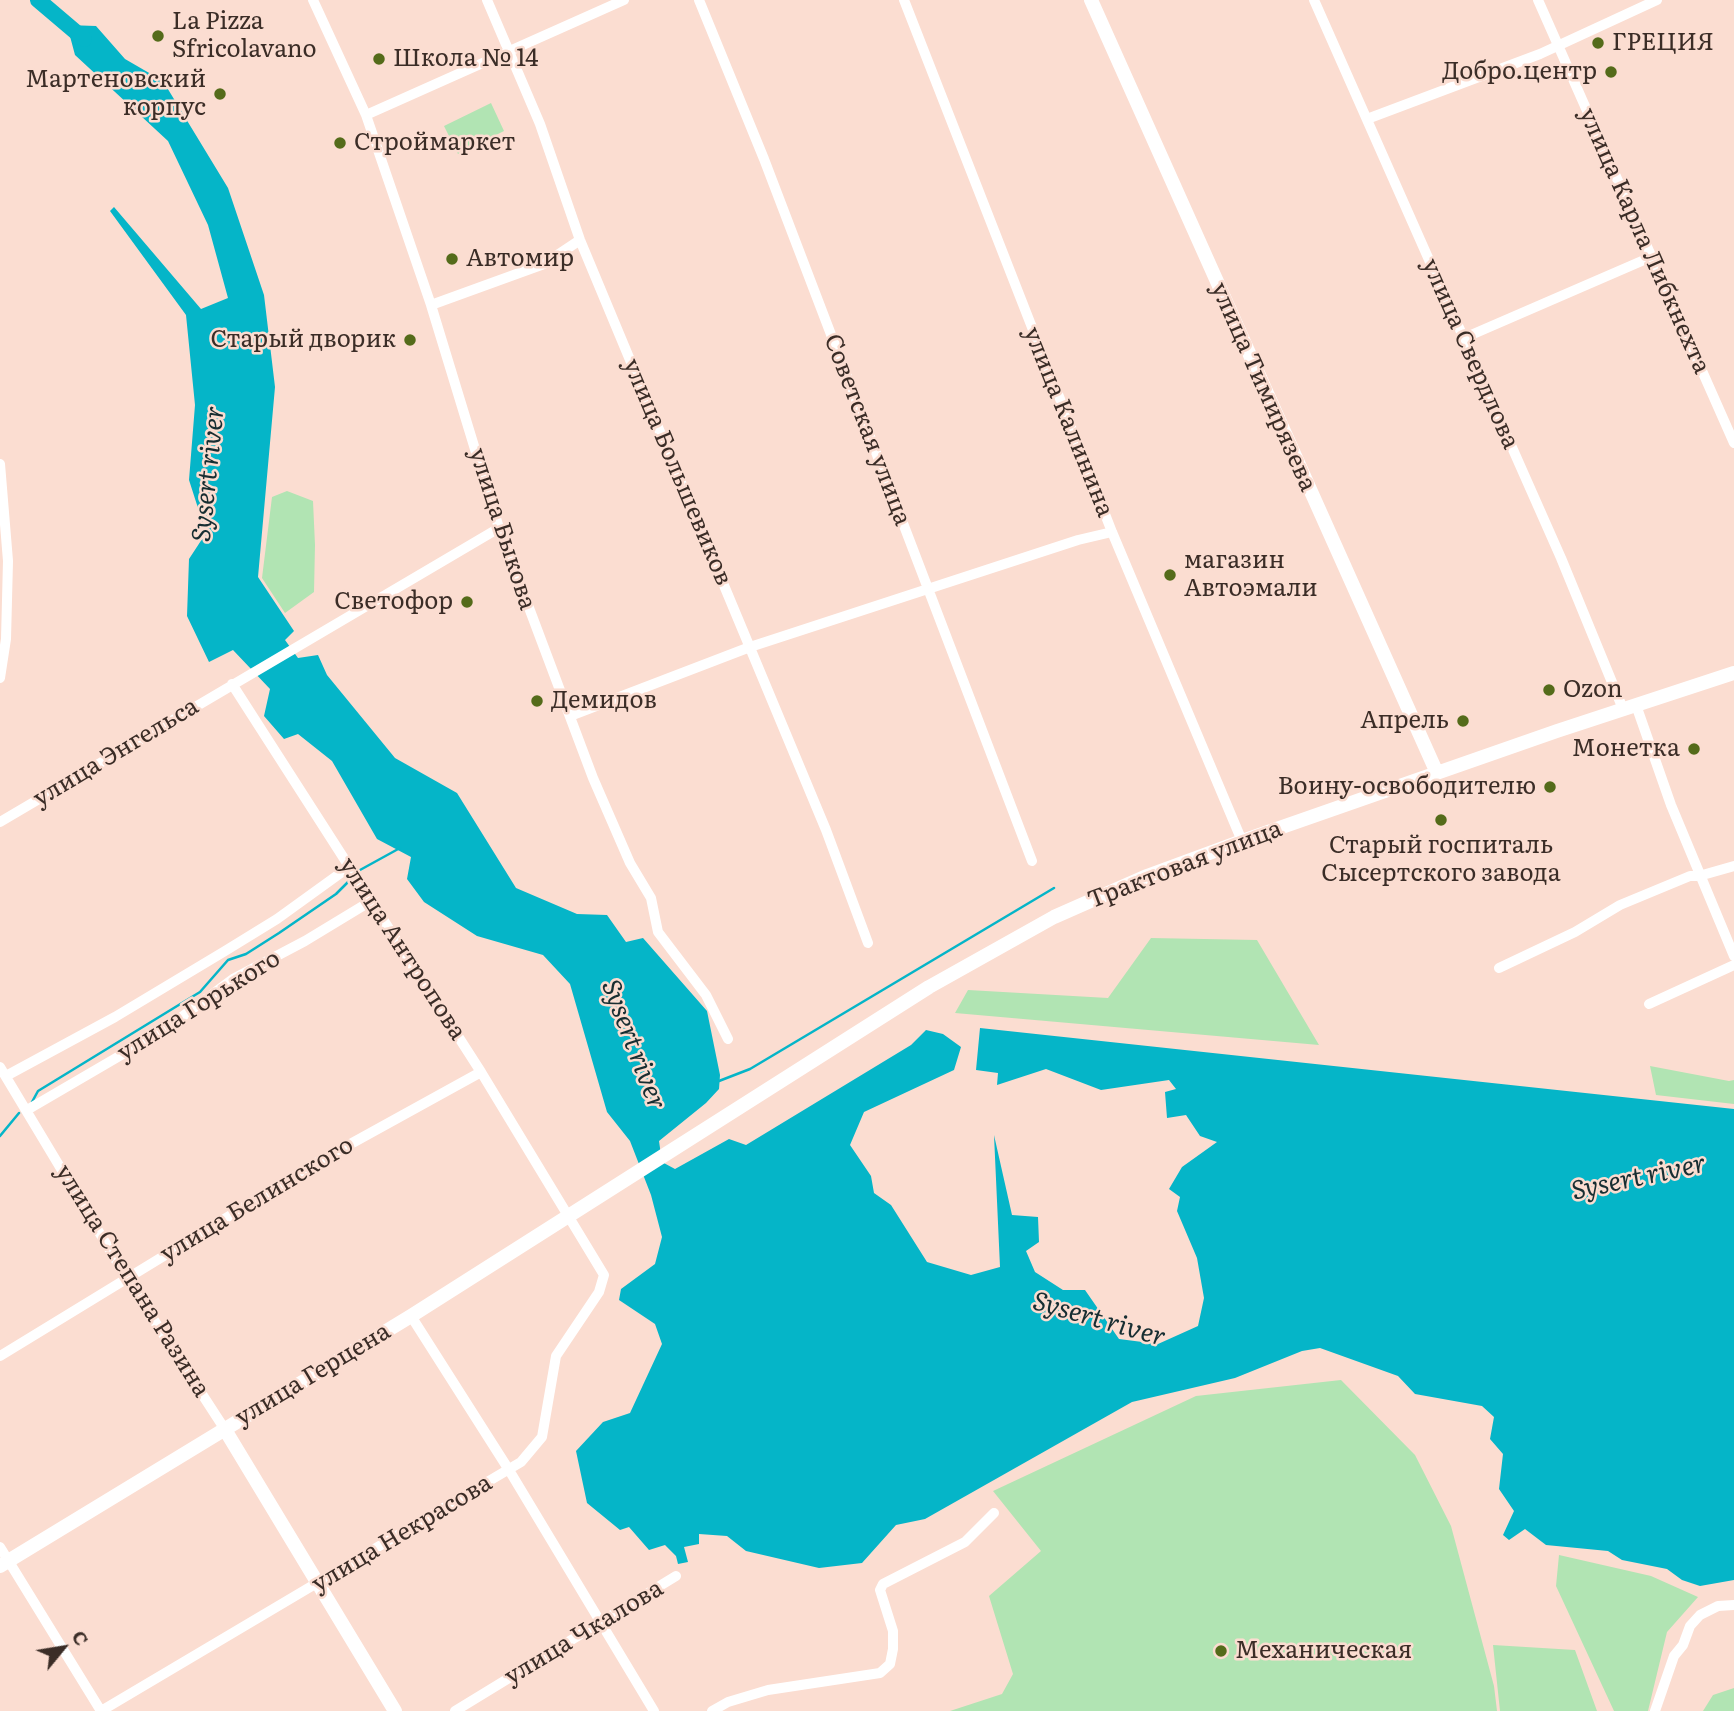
<!DOCTYPE html>
<html>
<head>
<meta charset="utf-8">
<style>
  body { margin:0 }
  #map { position:relative; width:1734px; height:1711px; overflow:hidden; background:#fbddd1; font-family:Literata,serif }
  canvas { display:block }
  .north { position:absolute; left:28px; top:1613px; width:70px; height:70px; -webkit-text-stroke:5px #fbddd1; paint-order:stroke; rotate:60deg; font-size:19px; font-weight:700; line-height:28px; text-align:center; color:#3b2d27 }
  .north::after { content:''; display:block; margin:auto; width:24px; height:32px; background:#3b2d27; clip-path:polygon(50% 0,100% 100%,50% 72%,0 100%) }
</style>
</head>
<body>
<div id="map">
<canvas width="1734" height="1711"></canvas>
<div class="north">С</div>
</div>
<script>
const ctx = document.querySelector('canvas').getContext('2d');
ctx.lineJoin = 'round';
function fill(path, color) {
  ctx.fillStyle = color;
  ctx.fill(path, 'evenodd');
}
function toPath(rows) {
  const path = new Path2D();
  for (const r of rows) {
    path.moveTo(r[0], r[1]);
    for (let i = 2; i < r.length; i += 2) path.lineTo(r[i], r[i + 1]);
  }
  return path;
}
function trace(path, color, width, dash) {
  ctx.strokeStyle = color;
  ctx.lineWidth = width;
  ctx.lineCap = dash ? 'butt' : 'round';
  ctx.setLineDash(dash || []);
  ctx.stroke(path);
}
function label(font, color, halo, rows, align = 'center') {
  ctx.font = font + ' Literata,serif';
  ctx.lineWidth = 5;
  ctx.setLineDash([]);
  ctx.textBaseline = 'middle';
  ctx.strokeStyle = halo;
  ctx.fillStyle = color;
  for (const [text, x, y, turn = 0] of rows) {
    ctx.save();
    ctx.translate(x, y);
    ctx.rotate((+turn || 0) * Math.PI / 180);
    ctx.textAlign = isNaN(turn) ? turn : align;
    if (halo) ctx.strokeText(text, 0, 0);
    ctx.fillText(text, 0, 0);
    ctx.restore();
  }
}
const green = toPath([
  [491,103,504,131,458,154,444,126],
  [287,491,313,501,315,545,314,592,285,613,262,578,272,497],
  [1151,938,1257,940,1319,1045,955,1013,968,990,1108,998],
  [1650,1066,1729,1081,1734,1080,1734,1104,1656,1095],
  [1341,1380,1415,1455,1451,1526,1494,1686,1497,1711,950,1711,1002,1694,1013,1674,989,1596,1041,1551,993,1491,1196,1396],
  [1559,1555,1651,1576,1698,1597,1667,1632,1648,1711,1614,1711,1556,1586],
  [1493,1645,1575,1650,1597,1711,1500,1711],
  [1734,1688,1734,1711,1703,1711,1713,1695]
]);
const water = toPath([
  [67,25,96,26,125,59,163,81,228,188,264,295,275,387,258,577,294,631,285,640,298,658,318,655,327,675,395,758,457,793,516,888,577,914,607,915,626,942,643,938,707,1011,720,1075,719,1089,706,1103,659,1141,662,1162,675,1169,729,1139,746,1145,911,1045,926,1030,943,1034,961,1047,954,1070,864,1112,850,1145,871,1176,874,1193,891,1205,927,1262,971,1275,1000,1267,994,1135,1012,1215,1038,1217,1039,1242,1026,1251,1035,1272,1063,1290,1085,1290,1119,1339,1158,1344,1198,1326,1204,1298,1197,1258,1177,1211,1180,1197,1169,1189,1182,1167,1217,1142,1200,1136,1186,1115,1167,1118,1165,1092,1176,1089,1169,1080,1101,1090,1046,1069,997,1085,998,1073,976,1070,980,1028,1734,1109,1734,1580,1700,1586,1682,1580,1667,1569,1622,1560,1608,1551,1546,1545,1525,1529,1509,1540,1503,1535,1514,1511,1499,1489,1503,1454,1490,1439,1494,1417,1482,1406,1415,1394,1398,1376,1320,1348,1302,1351,1235,1378,1132,1402,925,1519,896,1525,862,1563,819,1568,746,1551,727,1536,699,1534,699,1544,684,1547,688,1562,678,1564,676,1556,665,1545,649,1550,629,1527,620,1530,587,1503,576,1451,603,1422,630,1413,662,1344,655,1324,619,1300,621,1289,655,1264,662,1237,651,1195,630,1141,607,1112,570,984,543,955,477,936,424,902,407,879,411,857,377,839,332,761,298,734,284,739,264,716,270,689,233,650,209,662,187,616,189,559,206,533,189,480,195,405,186,315,110,211,114,207,201,309,228,298,208,225,168,141,75,55]
]);
const stream = toPath([
  [360,870,400,848],
  [719,1081,750,1069,1054,888],
  [32,1102,38,1091,200,992,228,960,246,954,279,933,336,894,349,881],
  [0,1136,19,1113]
]);
const river = toPath([
  [38,0,84,39]
]);
const minor = toPath([
  [313,0,366,115,431,305,499,528,593,778,630,863,651,898,658,932,706,995,728,1039],
  [487,0,540,124,580,240,826,830,868,943],
  [699,0,764,159,1032,861],
  [904,0,1112,532,1242,841],
  [1314,0,1561,558,1623,709],
  [1538,0,1734,443],
  [366,115,624,0],
  [1367,119,1540,54,1657,0],
  [431,305,544,264,580,240],
  [1464,338,1651,257],
  [0,464,8,561,6,639,0,678],
  [1636,705,1671,805,1734,956],
  [570,716,750,647,1078,540,1112,532],
  [0,822,499,528],
  [1499,968,1575,932,1620,905,1690,876,1699,876,1734,866],
  [1649,1004,1734,965],
  [0,1067,126,1277,224,1428],
  [6,1076,115,1017,225,951,277,919,349,867],
  [27,1110,164,1030,233,979,305,941,371,901],
  [411,1316,509,1470,654,1711],
  [0,1356,316,1163,481,1072],
  [0,1547,101,1711],
  [101,1711,521,1462,542,1437,556,1356,599,1292,604,1275,481,1072,232,684],
  [455,1711,676,1576],
  [712,1711,728,1702,768,1690,880,1673,890,1664,893,1649,893,1631,880,1590,883,1584,965,1542,994,1513],
  [1655,1711,1674,1656,1683,1645,1690,1626,1700,1615,1718,1606,1734,1605]
]);
const major = toPath([
  [1091,0,1437,773],
  [224,1428,395,1711],
  [0,1566,411,1316,929,987,1054,917,1147,876,1242,841,1557,731,1734,673]
]);
const markers = [
  [158,36,7,"#546b1a"],
  [1598,43,7,"#546b1a"],
  [379,59,7,"#546b1a"],
  [1611,72,7,"#546b1a"],
  [220,94,7,"#546b1a"],
  [340,143,7,"#546b1a"],
  [452,259,7,"#546b1a"],
  [410,340,7,"#546b1a"],
  [1170,575,7,"#546b1a"],
  [467,602,7,"#546b1a"],
  [1549,690,7,"#546b1a"],
  [537,701,7,"#546b1a"],
  [1463,721,7,"#546b1a"],
  [1694,749,7,"#546b1a"],
  [1550,787,7,"#546b1a"],
  [1441,820,7,"#546b1a"],
  [1221,1651,7,"#546b1a"]
];
const poiNames = [
  ["La Pizza",172,22],
  ["Sfricolavano",172,50],
  ["ГРЕЦИЯ",1612,43],
  ["Школа № 14",393,59],
  ["Добро.центр",1597,72,"right"],
  ["Мартеновский",206,80,"right"],
  ["корпус",206,108,"right"],
  ["Строймаркет",354,143],
  ["Автомир",466,259],
  ["Старый дворик",396,340,"right"],
  ["магазин",1184,561],
  ["Автоэмали",1184,589],
  ["Светофор",453,602,"right"],
  ["Ozon",1563,690],
  ["Демидов",551,701],
  ["Апрель",1449,721,"right"],
  ["Монетка",1680,749,"right"],
  ["Воину-освободителю",1536,787,"right"],
  ["Старый госпиталь",1441,846,"center"],
  ["Сысертского завода",1441,874,"center"],
  ["Механическая",1235,1651]
];
const streetNames = [
  ["улица Карла Либкнехта",1644,241,66],
  ["улица Свердлова",1470,354,66],
  ["улица Тимирязева",1263,387,66],
  ["улица Калинина",1068,422,68],
  ["Советская улица",867,430,69],
  ["улица Большевиков",677,472,67],
  ["улица Быкова",502,529,72],
  ["улица Энгельса",116,753,-31],
  ["Трактовая улица",1185,865,-21],
  ["улица Антропова",402,949,57],
  ["улица Горького",199,1006,-32],
  ["улица Белинского",257,1200,-31],
  ["улица Степана Разина",132,1281,58],
  ["улица Герцена",313,1375,-31],
  ["улица Некрасова",402,1534,-31],
  ["улица Чкалова",584,1633,-31]
];
const waterNames = [
  ["Sysert river",209,474,-84],
  ["Sysert river",633,1045,69],
  ["Sysert river",1639,1178,-12],
  ["Sysert river",1099,1320,16]
];
fill(green, '#b1e4b3');
fill(water, '#05b5c8');
trace(stream, '#05b5c8', 2.5);
trace(river, '#05b5c8', 16);
trace(minor, '#fff', 10);
trace(major, '#fff', 14);
for (const [x, y, r, color] of markers) {
  const dot = new Path2D();
  dot.arc(x, y, r, 0, 2 * Math.PI);
  ctx.fillStyle = color;
  ctx.fill(dot);
  trace(dot, '#fbddd1', 2.5);
}
label('24px', '#3b2d27', '#fbddd1', poiNames, 'left');
label('24px', '#3b2d27', '#fbddd1', streetNames);
label('italic 26px', '#172e32', '#fbddd1', waterNames);
</script>
</body>
</html>
